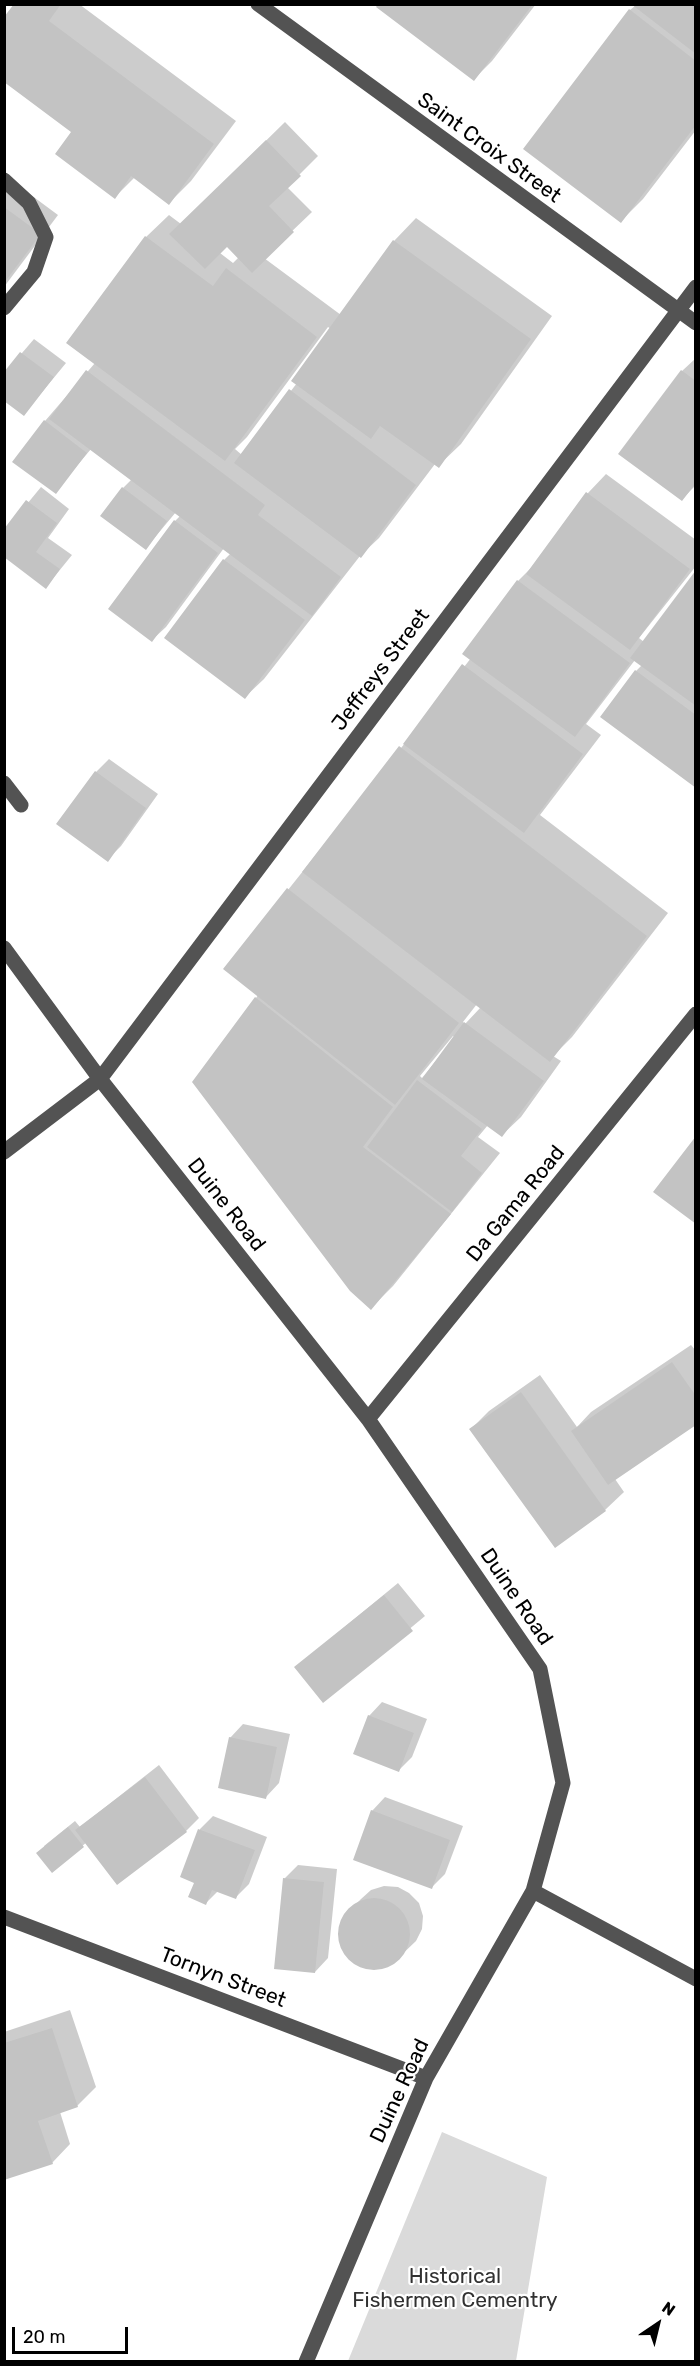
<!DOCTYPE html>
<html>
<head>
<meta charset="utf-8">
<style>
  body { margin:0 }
  #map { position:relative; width:700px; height:2366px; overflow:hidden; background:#fff; font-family:Rubik,sans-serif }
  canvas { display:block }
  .frame { position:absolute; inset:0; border:6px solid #000; pointer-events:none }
  .north { position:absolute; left:628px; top:2294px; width:60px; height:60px; -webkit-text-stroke:4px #fff; paint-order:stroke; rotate:35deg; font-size:16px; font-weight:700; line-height:24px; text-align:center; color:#000 }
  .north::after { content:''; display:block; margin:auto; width:21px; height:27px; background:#000; clip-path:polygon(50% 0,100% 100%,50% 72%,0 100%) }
  .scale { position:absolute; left:12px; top:2327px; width:116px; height:27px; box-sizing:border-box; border:3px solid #000; border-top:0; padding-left:8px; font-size:18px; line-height:21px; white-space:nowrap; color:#000; -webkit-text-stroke:4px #fff; paint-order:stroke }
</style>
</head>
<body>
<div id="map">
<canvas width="700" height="2366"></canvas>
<div class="frame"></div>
<div class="north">N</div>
<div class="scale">20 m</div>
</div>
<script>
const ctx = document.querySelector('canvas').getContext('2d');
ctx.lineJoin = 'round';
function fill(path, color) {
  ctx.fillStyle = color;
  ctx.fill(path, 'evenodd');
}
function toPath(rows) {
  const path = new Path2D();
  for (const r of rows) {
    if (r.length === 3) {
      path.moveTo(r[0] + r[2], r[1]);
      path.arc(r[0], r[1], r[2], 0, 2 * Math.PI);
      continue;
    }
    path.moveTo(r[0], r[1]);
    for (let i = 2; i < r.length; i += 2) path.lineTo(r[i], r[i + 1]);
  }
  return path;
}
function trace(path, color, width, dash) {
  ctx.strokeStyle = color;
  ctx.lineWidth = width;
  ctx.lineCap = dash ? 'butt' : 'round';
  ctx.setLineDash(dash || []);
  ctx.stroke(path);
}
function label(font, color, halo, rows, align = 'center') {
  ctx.font = font + ' Rubik,sans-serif';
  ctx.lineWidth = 4.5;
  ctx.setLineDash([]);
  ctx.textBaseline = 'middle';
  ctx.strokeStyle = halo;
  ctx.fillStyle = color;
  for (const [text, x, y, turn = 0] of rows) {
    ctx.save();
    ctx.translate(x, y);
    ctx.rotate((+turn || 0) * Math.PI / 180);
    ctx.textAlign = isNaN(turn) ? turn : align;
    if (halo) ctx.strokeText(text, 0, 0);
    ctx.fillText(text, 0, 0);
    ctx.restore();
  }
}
const green = toPath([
  [442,2132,547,2177,516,2361,348,2361]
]);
const shadow = toPath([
  [16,4,79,4,236,121,191,181,169,203,135,177,115,197,73,132],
  [380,4,536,4,492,61,474,79],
  [696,4,696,130,643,199,621,221,630,10,635,6],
  [285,122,318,156,287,187,312,212,264,258,341,315,394,241,416,218,552,316,461,444,438,466,435,464,379,538,360,556,264,679,245,697,224,560,231,553,224,548,166,627,152,640,175,521,180,516,176,512,146,548,123,488,132,479,91,449,55,492,45,421,95,363,146,237,169,215,181,224],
  [228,245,239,257,233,263,220,253],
  [328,327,331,329,297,383,242,455,235,449,247,437],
  [4,175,58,215,4,287],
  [34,339,66,363,24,414,4,374],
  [696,358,696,485,682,499,682,371],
  [606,474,696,540,696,566,639,638,644,642,696,572,696,786,636,671,642,665,635,660,586,724,601,735,540,815,668,913,572,1037,553,1056,561,1061,521,1117,502,1135,488,1125,478,1137,500,1153,393,1286,371,1308,256,998,258,995,225,969,409,738,471,658,464,653,518,581,535,564,588,493],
  [477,1004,481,1007,465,1024,463,1022],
  [453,1036,455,1037,422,1078,420,1076],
  [41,487,69,509,48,538,72,555,46,587,4,532],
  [109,759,158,794,121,846,107,860,96,772],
  [691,1345,696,1351,696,1423,615,1479,624,1492,605,1510,555,1546,471,1429,489,1411,540,1375,577,1427,591,1412],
  [398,1583,425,1616,323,1701,296,1667],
  [382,1702,427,1719,412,1757,399,1770,369,1716],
  [243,1724,290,1734,279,1783,266,1797,230,1738],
  [159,1765,199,1818,186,1831,87,1842,52,1871,44,1846,75,1821,80,1827],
  [385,1797,463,1826,445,1874,432,1887,372,1811],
  [213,1816,267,1837,249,1884,236,1897,218,1891,206,1903,196,1882,182,1877,200,1829],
  [298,1865,337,1869,328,1958,315,1972,285,1878],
  [384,1886,398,1887,409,1893,419,1903,423,1916,422,1929,416,1941,392,1964,379,1969,366,1968,354,1962,345,1951,340,1939,341,1925,347,1913,361,1899,371,1890],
  [70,2010,96,2087,77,2106,60,2112,70,2144,52,2163,4,2179,4,2032]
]);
const building = toPath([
  [14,4,61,4,49,21,214,144,169,205,131,176,115,199,55,154,71,132,4,82,4,17],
  [378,4,533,4,474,81,376,7],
  [631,4,696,4,696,54],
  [629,9,696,61,696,125,621,223,523,149],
  [266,140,301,176,269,206,294,232,252,273,227,247,205,269,169,234],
  [4,207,41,234,4,283],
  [145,236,213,286,226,268,317,337,225,461,66,343],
  [393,240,531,339,439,468,380,426,371,439,291,381],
  [20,352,54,377,24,416,4,401,4,372],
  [86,370,265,505,258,515,341,577,312,616,49,419],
  [681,370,696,381,696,483,682,501,618,454],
  [289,389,416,485,361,558,234,463],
  [44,420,87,453,56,494,12,462],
  [122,487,167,521,146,550,100,516],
  [586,492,690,569,630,650,526,574],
  [26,500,57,523,36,552,60,569,46,589,4,557,4,529],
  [174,520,218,553,152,642,108,609],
  [223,559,305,620,245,699,164,638],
  [696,570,696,706,630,658],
  [517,580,630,663,575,737,462,654],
  [462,664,583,754,524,833,403,744],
  [635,670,696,715,696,788,600,717],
  [399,746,647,936,550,1062,302,872],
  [95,771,146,808,108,862,56,824],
  [287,888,459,1023,395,1105,223,969],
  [255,997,393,1107,363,1147,451,1214,371,1310,350,1291,192,1082],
  [464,1022,544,1081,502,1137,422,1079],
  [417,1080,482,1129,461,1156,482,1173,452,1212,367,1147],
  [696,1136,696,1224,653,1192],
  [672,1362,696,1396,696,1425,608,1485,571,1431],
  [521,1392,606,1511,555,1548,469,1429],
  [384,1595,413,1631,323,1703,294,1667],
  [368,1715,414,1733,399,1772,353,1754],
  [229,1737,277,1747,266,1799,218,1788],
  [145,1777,187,1832,117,1885,75,1830],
  [371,1810,450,1840,432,1889,353,1860],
  [68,1827,84,1847,52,1873,36,1853],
  [198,1829,255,1850,236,1899,212,1890,206,1905,188,1897,194,1883,180,1877],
  [283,1878,324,1882,315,1973,274,1969],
  [374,1934,36],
  [52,2028,78,2107,38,2121,53,2164,4,2180,4,2043]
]);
const minor = toPath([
  [258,4,696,323],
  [4,180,29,203,46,237,34,272,4,308],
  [4,783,21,805],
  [4,948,100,1079,368,1419,540,1669,563,1783,533,1891,426,2078,306,2362],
  [4,1152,100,1079,696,287],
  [368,1419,696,1014],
  [533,1891,696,1979],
  [4,1917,426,2078]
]);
const streetNames = [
  ["Saint Croix Street",489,148,36],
  ["Jeffreys Street",381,670,-53],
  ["Da Gama Road",516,1204,-51],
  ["Duine Road",226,1205,52],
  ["Duine Road",516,1597,56],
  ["Tornyn Street",223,1978,21],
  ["Duine Road",400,2091,-65]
];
const parkNames = [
  ["Historical",455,2277],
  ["Fishermen Cementry",455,2301]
];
fill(green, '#dadada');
fill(shadow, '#0003');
fill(building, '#c3c3c3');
trace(minor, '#535353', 15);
label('21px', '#000', '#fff', streetNames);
label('21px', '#313131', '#fff', parkNames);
</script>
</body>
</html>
